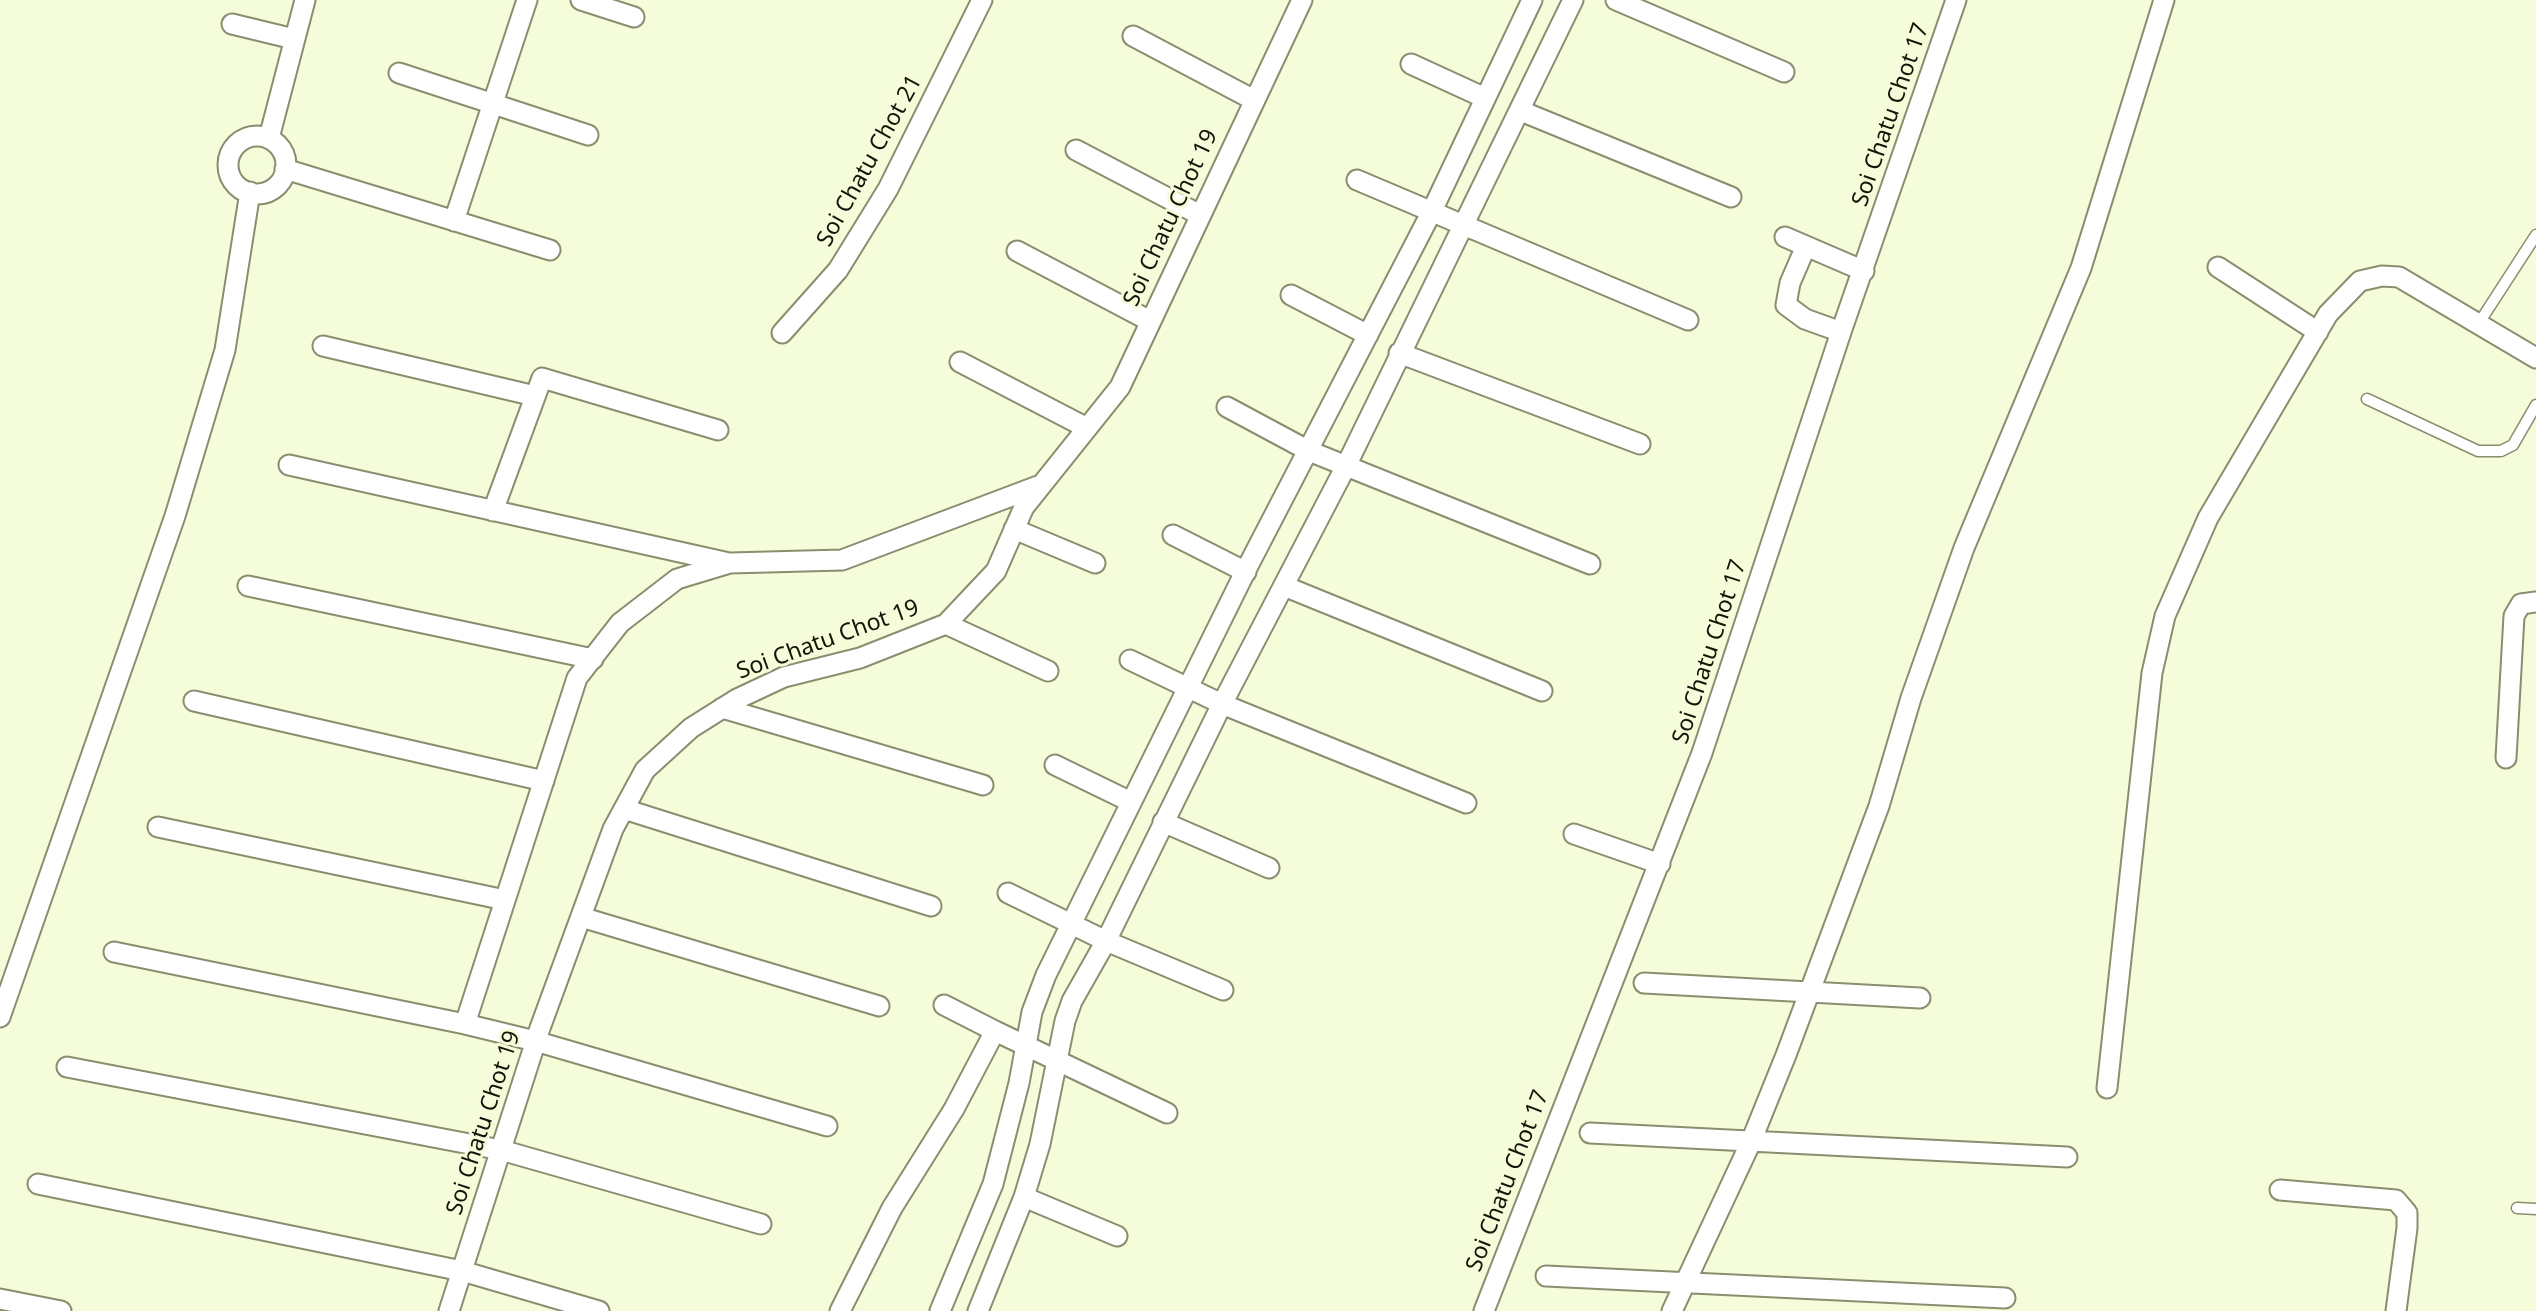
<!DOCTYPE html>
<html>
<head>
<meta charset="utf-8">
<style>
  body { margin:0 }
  canvas { display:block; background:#f5fcda }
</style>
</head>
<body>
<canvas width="2536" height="1311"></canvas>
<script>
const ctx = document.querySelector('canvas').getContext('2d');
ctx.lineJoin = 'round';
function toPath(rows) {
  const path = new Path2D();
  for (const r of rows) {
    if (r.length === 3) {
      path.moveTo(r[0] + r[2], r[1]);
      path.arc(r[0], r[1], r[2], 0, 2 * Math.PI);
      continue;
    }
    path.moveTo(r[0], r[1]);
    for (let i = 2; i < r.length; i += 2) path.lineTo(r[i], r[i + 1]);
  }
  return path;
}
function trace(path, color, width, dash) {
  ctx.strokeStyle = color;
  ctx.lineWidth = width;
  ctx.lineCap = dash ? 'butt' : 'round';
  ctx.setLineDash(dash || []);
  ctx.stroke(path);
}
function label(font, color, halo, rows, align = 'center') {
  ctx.font = font + ' "Noto Sans",sans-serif';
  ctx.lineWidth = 6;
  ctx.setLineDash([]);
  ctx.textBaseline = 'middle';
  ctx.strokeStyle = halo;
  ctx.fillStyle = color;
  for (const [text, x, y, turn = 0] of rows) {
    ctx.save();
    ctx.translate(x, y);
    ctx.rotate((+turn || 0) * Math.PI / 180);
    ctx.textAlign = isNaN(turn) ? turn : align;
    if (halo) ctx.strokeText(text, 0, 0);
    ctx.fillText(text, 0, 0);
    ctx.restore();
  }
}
const lane = toPath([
  [2479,323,2536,235],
  [2367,399,2478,451,2501,451,2513,445,2536,405],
  [2517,1208,2536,1209]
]);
const street = toPath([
  [581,0,634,17],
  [1616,0,1784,72],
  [232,24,294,39],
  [1133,36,1254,100],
  [1411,64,1485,98],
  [399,73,588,135],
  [1521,111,1731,197],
  [257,165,29],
  [269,138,305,0],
  [1076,150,1200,215],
  [285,169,550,250],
  [1357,180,1688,320],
  [454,221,527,0],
  [1785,237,1864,271],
  [1806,246,1790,283,1786,305,1805,319,1841,332],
  [1017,251,1150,321],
  [2218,267,2318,332],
  [1291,295,1368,335],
  [782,333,838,270,888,189,982,0],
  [323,346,535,396],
  [1399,353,1640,444],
  [960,362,1087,428],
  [1227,407,1309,451,1590,564],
  [289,465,729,563],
  [493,511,542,378,718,430],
  [1014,529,1095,563],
  [1173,535,1246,572],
  [248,586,593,659],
  [1284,586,1542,691],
  [946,624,1048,671],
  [1130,660,1222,704,1466,803],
  [194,701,544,781],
  [722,708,983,785],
  [2506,758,2514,616,2521,604,2536,602],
  [1055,765,1131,802],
  [624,809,931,906],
  [1163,822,1269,868],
  [158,827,505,900],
  [1574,834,1660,864],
  [1008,893,1106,941,1223,990],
  [581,917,879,1006],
  [114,952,465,1024],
  [1644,983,1920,998],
  [944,1005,995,1031],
  [0,1017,175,516,225,350,250,192],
  [67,1067,501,1150,761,1224],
  [2107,1088,2152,673,2165,616,2208,518,2328,314,2360,281,2382,276,2399,277,2536,358],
  [827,1126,535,1041,465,1024,577,678,620,623,677,579,730,563,842,560,1038,486],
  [1590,1133,2067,1157],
  [38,1184,462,1271,599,1311],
  [2280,1190,2396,1200,2407,1213,2407,1228,2396,1311],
  [1024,1197,1117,1236],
  [1546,1276,2005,1298],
  [0,1299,61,1311],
  [449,1311,540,1028,613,829,645,770,691,728,737,699,784,677,860,658,946,624,996,571,1024,507,1120,387,1302,0],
  [840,1311,892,1208,954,1109,995,1031,1167,1113],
  [940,1311,993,1184,1019,1083,1032,1012,1046,975,1248,566,1431,213,1532,0],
  [978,1311,1024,1197,1040,1144,1065,1021,1072,1001,1106,941,1222,704,1346,466,1573,0],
  [1484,1311,1702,753,1841,332,1956,0],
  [1672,1311,1750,1144,1786,1055,1879,806,1911,698,1964,548,2081,268,2164,0]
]);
const streetNames = [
  ["Soi Chatu Chot 17",1891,115,-71],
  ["Soi Chatu Chot 21",870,161,-61],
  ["Soi Chatu Chot 19",1171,218,-65],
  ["Soi Chatu Chot 19",828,640,-20],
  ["Soi Chatu Chot 17",1710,652,-72],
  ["Soi Chatu Chot 19",484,1123,-72],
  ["Soi Chatu Chot 17",1508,1181,-69]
];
trace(lane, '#898e6f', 13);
trace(street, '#898e6f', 23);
trace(lane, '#fff', 10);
trace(street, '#fff', 19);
label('23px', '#131509', '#f5fcda', streetNames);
</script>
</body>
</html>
